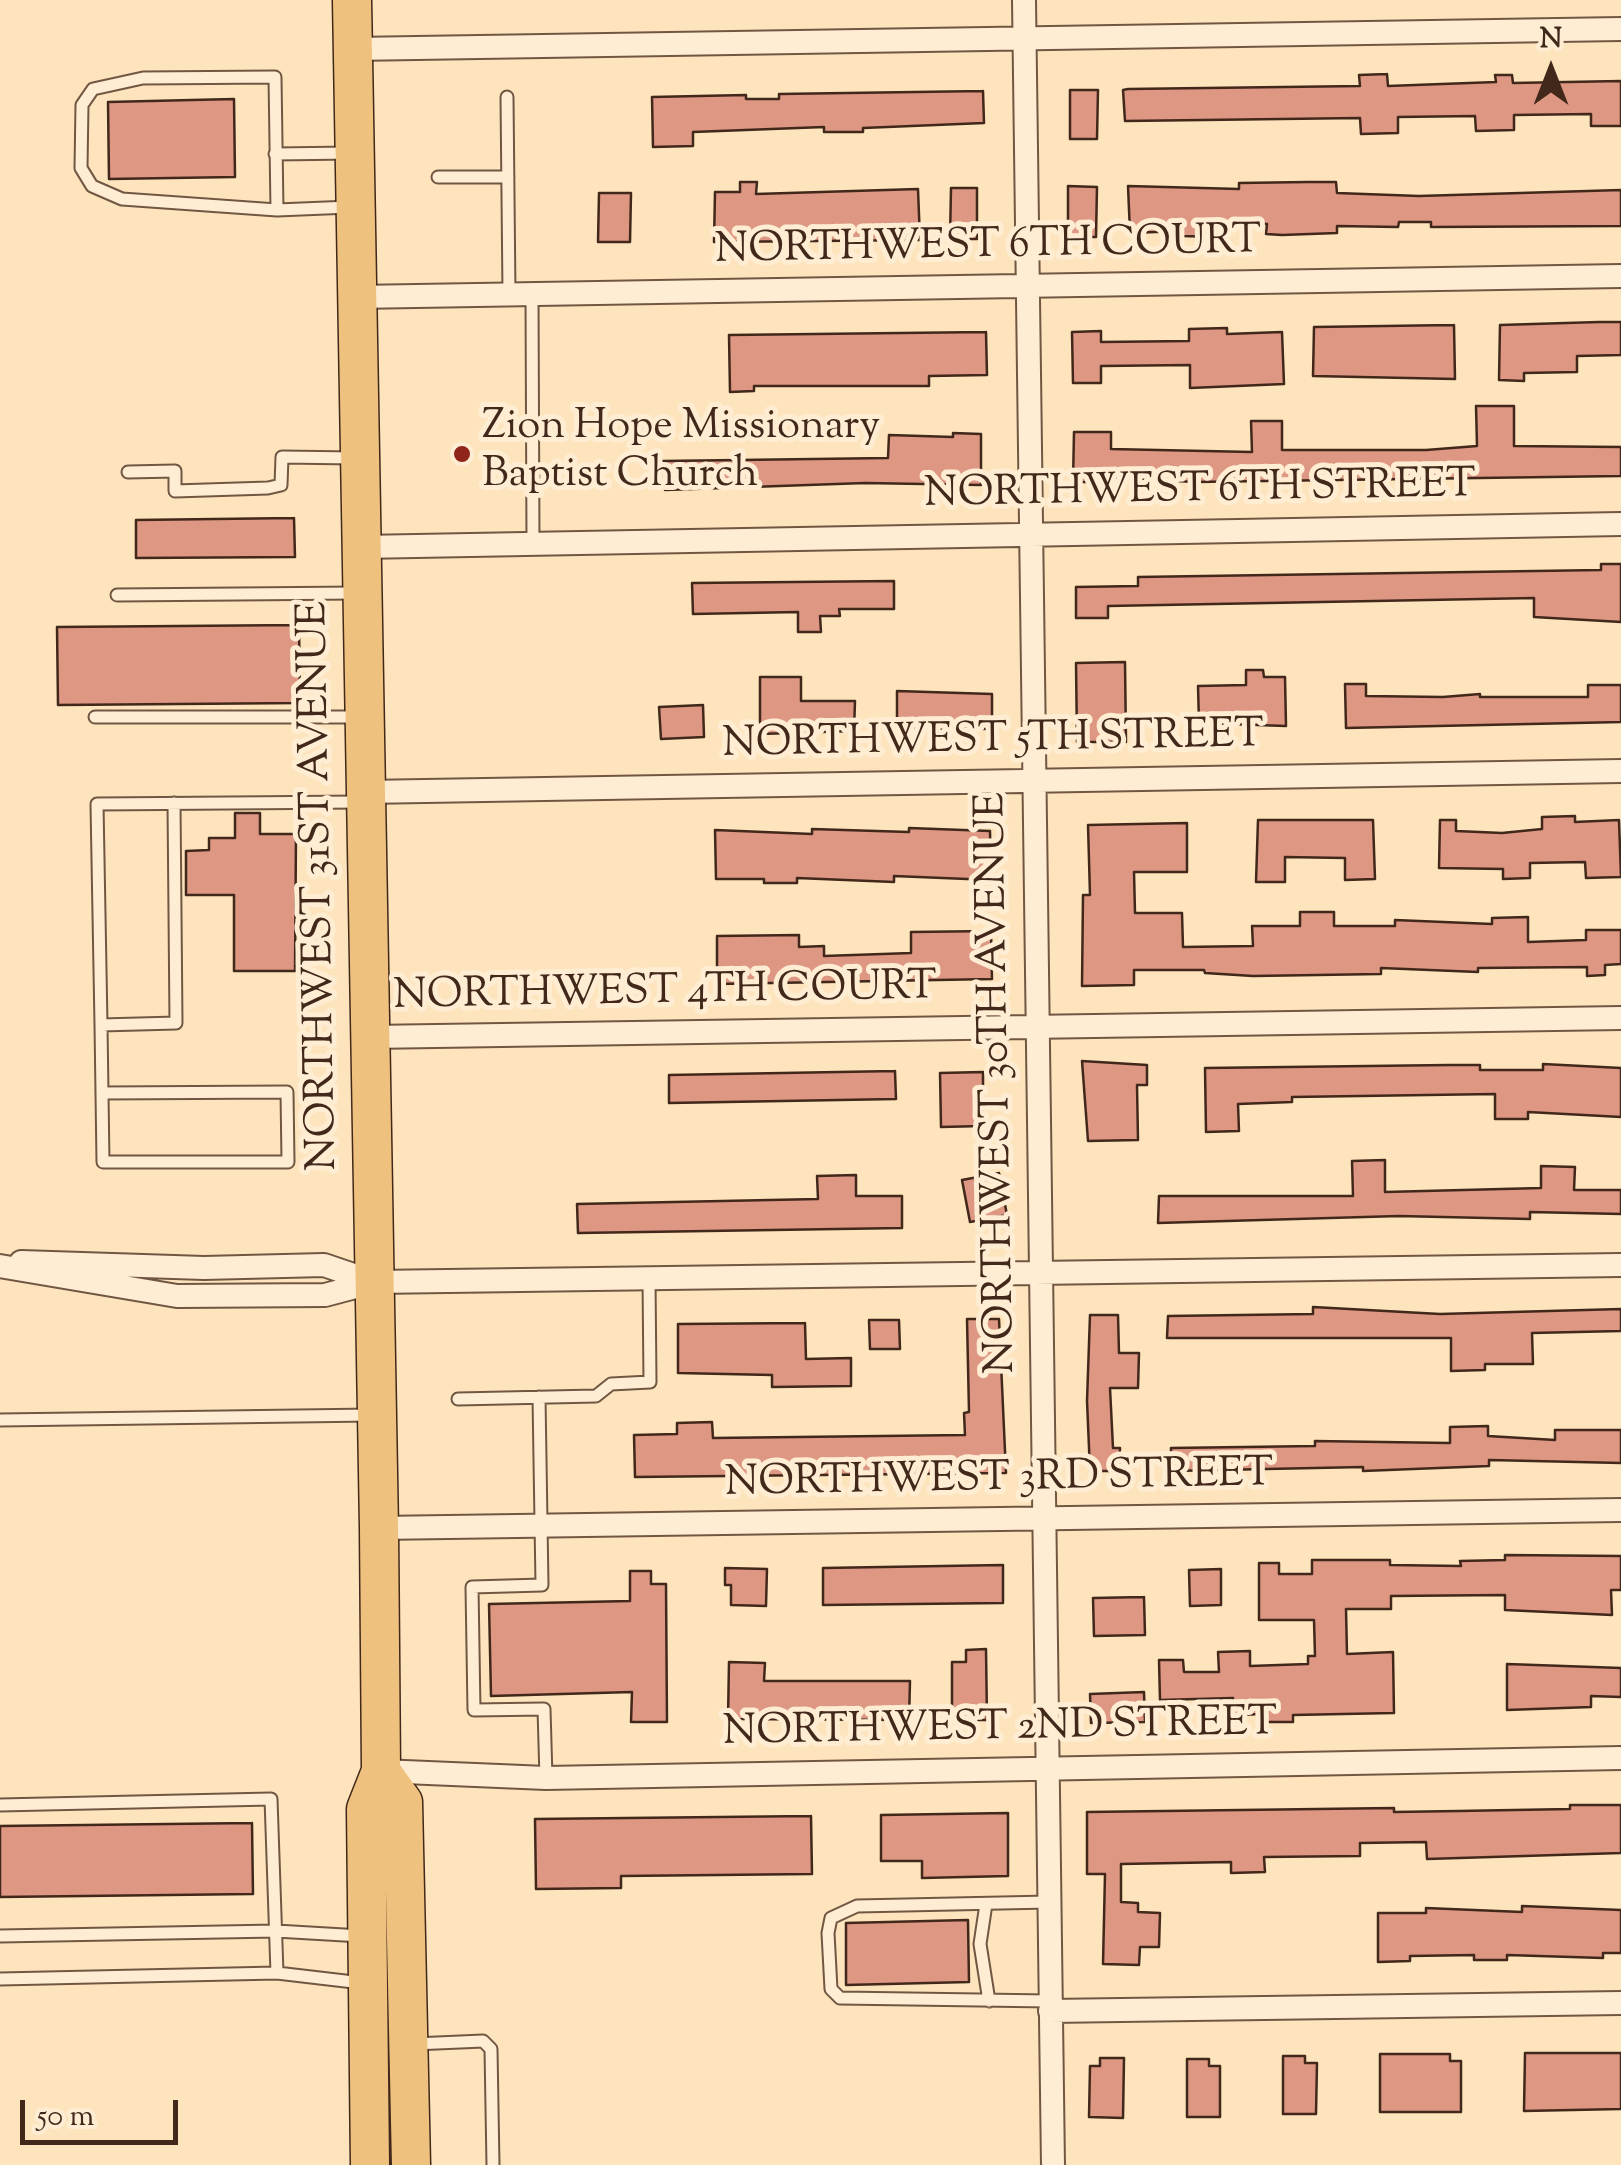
<!DOCTYPE html>
<html>
<head>
<meta charset="utf-8">
<style>
  body { margin:0 }
  #map { position:relative; width:1621px; height:2165px; overflow:hidden; background:#fde4bc; font-family:"Sorts Mill Goudy",serif }
  canvas { display:block }
  .north { position:absolute; left:1501px; top:20px; width:100px; height:100px; -webkit-text-stroke:8px #feedd3; paint-order:stroke; rotate:0deg; font-size:28px; font-weight:700; line-height:40px; text-align:center; color:#42281b }
  .north::after { content:''; display:block; margin:auto; width:35px; height:45px; background:#42281b; clip-path:polygon(50% 0,100% 100%,50% 72%,0 100%) }
  .scale { position:absolute; left:20px; top:2100px; width:158px; height:45px; box-sizing:border-box; border:5px solid #42281b; border-top:0; padding-left:12px; font-size:30px; line-height:35px; white-space:nowrap; color:#42281b; -webkit-text-stroke:8px #feedd3; paint-order:stroke }
</style>
</head>
<body>
<div id="map">
<canvas width="1621" height="2165"></canvas>
<div class="north">N</div>
<div class="scale">50 m</div>
</div>
<script>
const ctx = document.querySelector('canvas').getContext('2d');
ctx.lineJoin = 'round';
function fill(path, color) {
  ctx.fillStyle = color;
  ctx.fill(path, 'evenodd');
}
function toPath(rows) {
  const path = new Path2D();
  for (const r of rows) {
    path.moveTo(r[0], r[1]);
    for (let i = 2; i < r.length; i += 2) path.lineTo(r[i], r[i + 1]);
  }
  return path;
}
function trace(path, color, width, dash) {
  ctx.strokeStyle = color;
  ctx.lineWidth = width;
  ctx.lineCap = dash ? 'butt' : 'round';
  ctx.setLineDash(dash || []);
  ctx.stroke(path);
}
function label(font, color, halo, rows, align = 'center') {
  ctx.font = font + ' "Sorts Mill Goudy",serif';
  ctx.lineWidth = 10;
  ctx.setLineDash([]);
  ctx.textBaseline = 'middle';
  ctx.strokeStyle = halo;
  ctx.fillStyle = color;
  for (const [text, x, y, turn = 0] of rows) {
    ctx.save();
    ctx.translate(x, y);
    ctx.rotate((+turn || 0) * Math.PI / 180);
    ctx.textAlign = isNaN(turn) ? turn : align;
    if (halo) ctx.strokeText(text, 0, 0);
    ctx.fillText(text, 0, 0);
    ctx.restore();
  }
}
const building = toPath([
  [1387,74,1388,86,1496,82,1495,75,1512,75,1513,83,1621,81,1621,126,1591,126,1591,114,1514,115,1514,130,1476,131,1475,116,1398,117,1398,133,1361,134,1360,118,1125,121,1123,90,1128,89,1360,86,1359,75,1387,74],
  [1070,90,1098,90,1097,139,1070,139,1070,90],
  [983,91,984,123,863,128,863,132,824,132,824,127,693,132,693,146,653,147,652,97,746,95,746,99,779,99,779,94,983,91],
  [234,99,235,177,109,179,108,102,234,99],
  [740,182,757,182,756,194,918,189,920,240,714,242,715,192,740,192,740,182],
  [1308,182,1336,182,1337,193,1419,196,1621,190,1621,226,1431,227,1431,222,1399,222,1398,227,1337,226,1337,233,1282,235,1266,234,1267,224,1216,222,1216,237,1182,236,1182,231,1130,233,1128,186,1239,189,1239,183,1308,182],
  [1068,186,1097,187,1096,237,1068,237,1068,186],
  [951,188,977,188,977,239,950,239,951,188],
  [599,193,631,193,630,242,598,242,599,193],
  [1599,322,1621,322,1621,355,1577,356,1577,372,1524,373,1524,381,1499,380,1500,325,1599,322],
  [1454,325,1455,379,1313,376,1314,327,1454,325],
  [1227,328,1227,334,1282,332,1284,384,1190,388,1190,365,1101,366,1101,383,1073,383,1072,332,1101,331,1101,342,1189,341,1189,329,1227,328],
  [986,332,987,375,929,376,929,386,754,386,754,391,730,392,729,335,986,332],
  [1476,406,1514,406,1514,446,1621,447,1621,476,1195,482,1101,477,1101,482,1073,482,1074,432,1111,432,1111,449,1252,452,1251,421,1282,421,1282,450,1426,450,1477,446,1476,406],
  [953,433,981,434,981,485,865,483,665,490,663,461,888,458,889,435,953,437,953,433],
  [294,518,295,557,136,558,136,520,294,518],
  [1601,564,1621,564,1621,622,1534,617,1534,598,1108,606,1108,618,1076,618,1076,587,1138,586,1138,577,1601,570,1601,564],
  [894,581,894,609,839,609,840,616,820,616,821,632,798,632,798,612,693,614,692,583,894,581],
  [299,625,300,703,58,705,57,627,299,625],
  [1125,662,1126,742,1077,742,1076,663,1125,662],
  [1246,670,1263,670,1264,677,1285,677,1286,726,1199,723,1198,686,1246,685,1246,670],
  [760,677,801,677,801,701,855,701,854,731,760,734,760,677],
  [1345,684,1366,684,1366,696,1443,697,1480,694,1480,697,1588,697,1588,685,1621,685,1621,722,1346,728,1345,684],
  [897,691,992,694,992,729,897,728,897,691],
  [703,705,704,737,661,739,659,707,703,705],
  [235,813,260,813,260,834,296,834,295,971,234,971,234,895,186,895,186,851,209,850,209,838,235,838,235,813],
  [1575,816,1575,822,1619,820,1621,877,1586,878,1585,862,1530,863,1530,878,1503,879,1503,869,1439,868,1440,820,1456,820,1456,831,1502,833,1542,829,1542,817,1575,816],
  [1258,820,1373,820,1375,879,1345,880,1345,858,1285,857,1285,882,1256,882,1258,820],
  [1187,823,1187,872,1134,872,1135,913,1182,913,1183,947,1253,946,1252,926,1300,926,1300,912,1334,912,1334,926,1395,926,1395,920,1492,924,1492,918,1528,917,1528,942,1586,940,1586,930,1621,930,1621,964,1605,965,1605,975,1587,976,1587,967,1478,968,1478,972,1381,968,1381,974,1253,976,1205,973,1204,970,1134,970,1134,985,1082,986,1083,895,1090,895,1088,825,1187,823],
  [909,828,990,831,991,880,894,876,894,882,797,878,797,883,764,883,764,879,716,879,715,830,812,834,812,829,909,832,909,828],
  [991,931,992,979,717,984,717,936,799,935,799,947,824,946,824,956,911,953,911,932,991,931],
  [1082,1061,1147,1065,1147,1085,1137,1085,1138,1140,1088,1141,1082,1061],
  [1543,1064,1621,1068,1621,1117,1528,1112,1528,1119,1495,1119,1495,1094,1292,1097,1292,1102,1238,1104,1239,1131,1206,1132,1205,1068,1449,1065,1480,1065,1480,1070,1543,1070,1543,1064],
  [895,1071,896,1099,669,1103,669,1075,895,1071],
  [983,1072,983,1126,941,1127,940,1073,983,1072],
  [1385,1160,1385,1192,1541,1188,1541,1166,1575,1167,1574,1190,1621,1190,1621,1214,1530,1212,1530,1219,1399,1216,1158,1223,1159,1196,1353,1196,1352,1161,1385,1160],
  [999,1173,1007,1215,970,1222,962,1180,999,1173],
  [856,1175,856,1196,902,1196,902,1228,578,1233,577,1204,818,1199,817,1176,856,1175],
  [1313,1307,1440,1314,1621,1309,1621,1331,1532,1333,1533,1364,1485,1364,1485,1370,1451,1371,1451,1338,1167,1338,1168,1316,1313,1314,1313,1307],
  [1090,1315,1118,1315,1119,1353,1139,1353,1138,1388,1110,1388,1113,1448,1120,1448,1119,1471,1090,1471,1087,1401,1090,1315],
  [967,1319,999,1319,1006,1473,635,1477,634,1435,677,1434,677,1423,712,1422,713,1438,965,1435,964,1413,969,1412,967,1319],
  [869,1320,899,1320,900,1349,870,1349,869,1320],
  [805,1323,806,1359,851,1358,851,1386,772,1387,772,1375,678,1373,678,1324,805,1323],
  [1488,1426,1488,1436,1555,1440,1555,1430,1621,1430,1621,1463,1489,1460,1489,1466,1363,1471,1363,1467,1171,1471,1171,1448,1315,1446,1315,1441,1450,1443,1450,1427,1488,1426],
  [1505,1555,1621,1556,1621,1590,1611,1590,1612,1615,1505,1610,1505,1595,1391,1596,1391,1609,1346,1609,1347,1654,1393,1652,1394,1713,1293,1715,1293,1722,1266,1722,1265,1714,1233,1715,1233,1698,1160,1700,1159,1660,1183,1660,1184,1672,1219,1672,1218,1652,1250,1651,1250,1666,1308,1664,1308,1656,1315,1656,1314,1620,1259,1620,1259,1563,1279,1563,1279,1574,1312,1574,1312,1560,1390,1560,1390,1565,1461,1566,1460,1561,1505,1560,1505,1555],
  [1003,1565,1003,1603,823,1605,823,1568,1003,1565],
  [725,1568,767,1569,766,1606,731,1605,731,1585,725,1585,725,1568],
  [1221,1569,1221,1605,1190,1606,1189,1570,1221,1569],
  [630,1571,651,1571,651,1584,666,1584,667,1722,631,1722,632,1692,491,1696,489,1604,630,1601,630,1571],
  [1144,1597,1145,1635,1094,1636,1093,1598,1144,1597],
  [986,1649,987,1720,965,1720,964,1710,952,1710,952,1662,966,1662,966,1650,986,1649],
  [729,1662,765,1663,764,1681,910,1681,909,1720,728,1719,729,1662],
  [1507,1664,1621,1668,1621,1697,1591,1696,1591,1707,1507,1710,1507,1664],
  [1144,1692,1145,1722,1091,1723,1090,1694,1144,1692],
  [1570,1805,1621,1805,1621,1853,1427,1859,1426,1842,1360,1843,1360,1856,1264,1857,1265,1872,1231,1873,1231,1862,1121,1864,1121,1902,1138,1903,1138,1912,1160,1913,1159,1947,1140,1947,1139,1965,1103,1964,1105,1874,1087,1874,1087,1812,1394,1808,1394,1812,1458,1811,1570,1809,1570,1805],
  [1008,1813,1008,1876,922,1878,922,1861,881,1861,881,1815,1008,1813],
  [811,1816,812,1874,621,1876,621,1888,536,1889,535,1819,811,1816],
  [252,1823,253,1894,0,1897,0,1826,252,1823],
  [1522,1906,1621,1910,1621,1953,1603,1953,1603,1958,1507,1955,1507,1960,1474,1960,1474,1955,1410,1956,1410,1961,1378,1962,1378,1913,1426,1913,1426,1908,1522,1912,1522,1906],
  [968,1920,969,1982,846,1985,846,1923,968,1920],
  [1525,2053,1621,2053,1621,2109,1524,2111,1525,2053],
  [1380,2054,1450,2054,1450,2061,1461,2061,1461,2112,1380,2112,1380,2054],
  [1283,2056,1305,2056,1305,2063,1317,2063,1316,2114,1283,2114,1283,2056],
  [1100,2058,1124,2058,1123,2118,1089,2117,1090,2066,1100,2066,1100,2058],
  [1187,2059,1209,2059,1209,2066,1220,2066,1220,2117,1187,2117,1187,2059]
]);
const service = toPath([
  [507,97,509,294],
  [275,154,351,153],
  [438,177,508,177],
  [277,210,275,77,143,78,93,89,82,105,81,168,92,186,122,199,277,210,350,207],
  [532,294,533,543],
  [128,472,175,471,175,491,268,488,281,485,282,457,355,458],
  [117,595,357,593],
  [95,717,360,717],
  [174,803,176,1023,101,1025,97,804,361,802],
  [101,1025,103,1162,288,1162,287,1092,102,1093],
  [539,1397,542,1585,472,1587,474,1710,544,1709,546,1778],
  [458,1399,596,1396,611,1384,650,1382,649,1279],
  [0,1420,372,1415],
  [0,1805,271,1799,277,1973,0,1979],
  [1049,1902,857,1906,831,1918,828,1933,831,1989,840,1998,1050,2001],
  [986,1904,980,1944,989,2001],
  [0,1936,276,1931,361,1936],
  [277,1973,362,1983],
  [414,2044,483,2041,491,2049,493,2165]
]);
const minor = toPath([
  [1024,0,1053,2165],
  [353,49,1621,29],
  [356,297,1621,276],
  [361,547,1621,524],
  [365,792,1621,771],
  [370,1037,1621,1018],
  [21,1262,204,1268,324,1265,374,1282],
  [0,1266,177,1296,325,1295,374,1282,1621,1265],
  [379,1528,1621,1510],
  [381,1771,546,1778,1621,1758],
  [1050,2011,1621,2003]
]);
const primary = toPath([
  [352,0,379,1528,381,1771,366,1809,370,2165],
  [381,1771,403,1802,411,2165]
]);
const markers = [
  [462,454,10,"#8f2418"]
];
const streetNames = [
  ["NORTHWEST 6TH COURT",988,249,-1],
  ["NORTHWEST 6TH STREET",1200,493,-1],
  ["NORTHWEST 5TH STREET",993,743,-1],
  ["NORTHWEST 31ST AVENUE",322,886,-91],
  ["NORTHWEST 4TH COURT",665,995,-1],
  ["NORTHWEST 30TH AVENUE",1000,1083,-91],
  ["NORTHWEST 3RD STREET",999,1482,-1],
  ["NORTHWEST 2ND STREET",1000,1731,-1]
];
const poiNames = [
  ["Zion Hope Missionary",482,430],
  ["Baptist Church",482,478]
];
fill(building, '#dd9783');
trace(building, '#42281b', 2.5);
trace(service, '#715743', 15);
trace(minor, '#715743', 26);
trace(primary, '#42281b', 41);
trace(service, '#feedd3', 11);
trace(minor, '#feedd3', 22);
trace(primary, '#eec27e', 38);
for (const [x, y, r, color] of markers) {
  const dot = new Path2D();
  dot.arc(x, y, r, 0, 2 * Math.PI);
  ctx.fillStyle = color;
  ctx.fill(dot);
  trace(dot, '#feedd3', 4);
}
label('42px', '#42281b', '#feedd3', streetNames);
label('42px', '#42281b', '#feedd3', poiNames, 'left');
</script>
</body>
</html>
